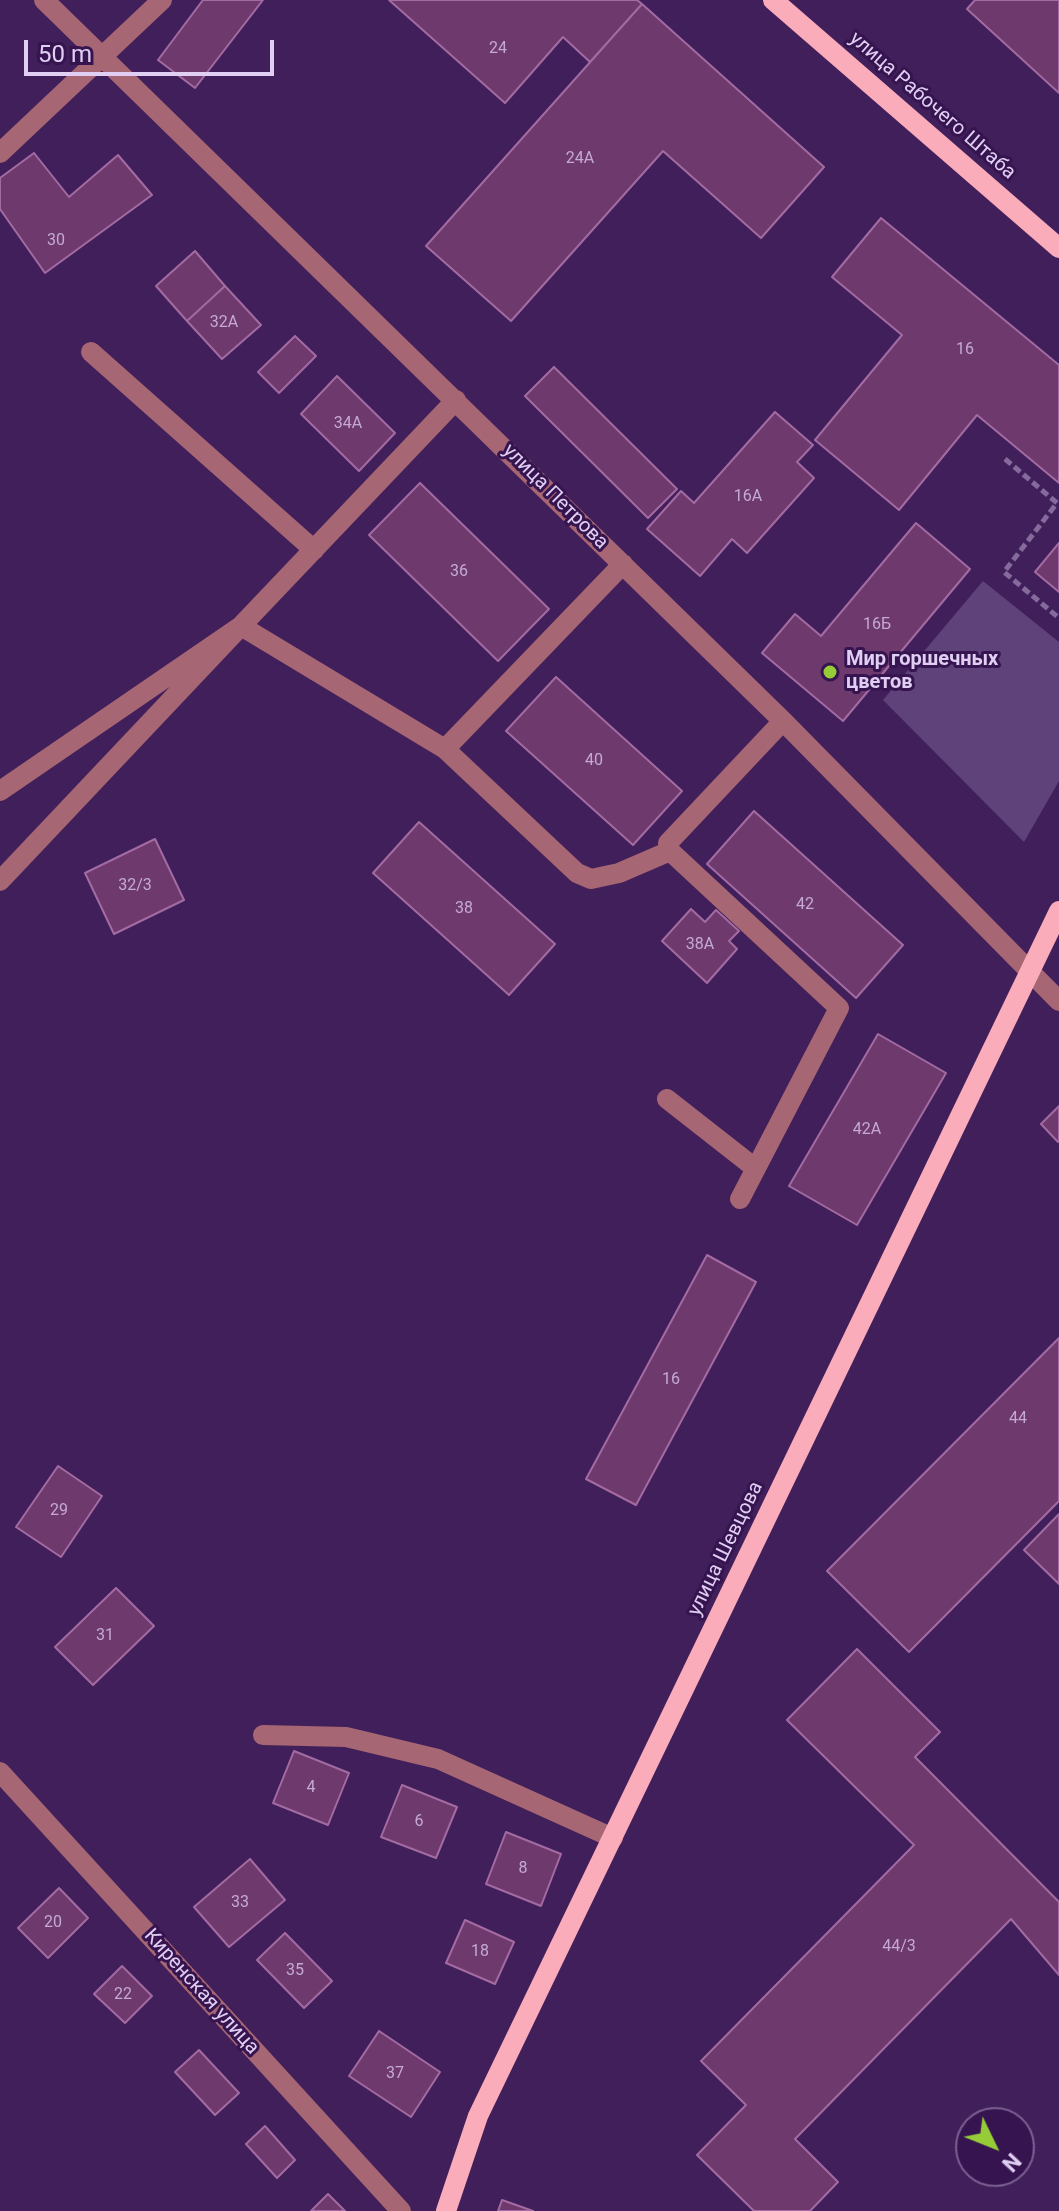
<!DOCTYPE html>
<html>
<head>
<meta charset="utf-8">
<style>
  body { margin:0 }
  #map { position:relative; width:1059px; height:2211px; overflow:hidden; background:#411f5a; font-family:Roboto,sans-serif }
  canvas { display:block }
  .north { position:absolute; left:955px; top:2107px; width:80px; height:80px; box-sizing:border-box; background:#36144f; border:2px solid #7a5f91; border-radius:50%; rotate:133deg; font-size:22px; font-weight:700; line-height:32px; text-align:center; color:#e0cff3 }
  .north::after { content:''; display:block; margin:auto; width:28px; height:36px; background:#97cc39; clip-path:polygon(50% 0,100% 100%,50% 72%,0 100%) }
  .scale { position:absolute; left:24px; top:40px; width:250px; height:36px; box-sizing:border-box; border:4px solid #e0cff3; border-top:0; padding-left:10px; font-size:24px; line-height:28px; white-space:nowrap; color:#e0cff3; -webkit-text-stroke:6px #36144f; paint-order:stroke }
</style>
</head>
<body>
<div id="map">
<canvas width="1059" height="2211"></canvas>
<div class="north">N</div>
<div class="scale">50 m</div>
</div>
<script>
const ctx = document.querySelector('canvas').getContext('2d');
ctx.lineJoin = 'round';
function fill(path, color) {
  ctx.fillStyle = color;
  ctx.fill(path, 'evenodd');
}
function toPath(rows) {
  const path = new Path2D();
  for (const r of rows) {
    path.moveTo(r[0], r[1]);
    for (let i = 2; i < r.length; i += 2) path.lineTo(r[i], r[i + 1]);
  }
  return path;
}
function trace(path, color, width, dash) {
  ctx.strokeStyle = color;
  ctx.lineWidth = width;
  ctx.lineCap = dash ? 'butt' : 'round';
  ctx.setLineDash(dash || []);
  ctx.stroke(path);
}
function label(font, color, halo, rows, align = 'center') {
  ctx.font = font + ' Roboto,sans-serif';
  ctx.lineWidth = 6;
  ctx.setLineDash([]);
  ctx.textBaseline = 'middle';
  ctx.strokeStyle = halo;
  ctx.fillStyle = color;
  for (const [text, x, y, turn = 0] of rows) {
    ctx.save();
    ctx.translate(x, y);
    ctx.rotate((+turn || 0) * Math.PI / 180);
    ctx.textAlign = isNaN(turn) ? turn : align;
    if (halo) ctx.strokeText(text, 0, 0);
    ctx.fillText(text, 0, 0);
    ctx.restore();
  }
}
const green = toPath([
  [983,581,1059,642,1059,781,1024,842,883,700]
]);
const building = toPath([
  [203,0,263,0,195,88,158,60,203,0],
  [389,0,637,0,642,4,590,62,563,37,505,103,389,0],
  [975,0,1059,0,1059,93,967,9,975,0],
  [642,4,824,167,761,238,663,151,511,321,426,246,642,4],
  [34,153,69,197,118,155,152,195,45,273,0,209,0,178,34,153],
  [881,218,1059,365,1059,483,977,415,899,510,815,440,902,335,832,277,881,218],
  [195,251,225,286,187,321,156,286,195,251],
  [225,286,261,325,222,359,187,321,225,286],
  [295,336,316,356,279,393,258,372,295,336],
  [554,367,677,489,648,518,525,396,554,367],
  [337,376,395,433,359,471,301,414,337,376],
  [775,412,813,445,797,462,814,478,747,553,732,539,700,576,647,529,681,491,694,503,775,412],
  [420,483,549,609,498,661,369,535,420,483],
  [916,523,970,569,843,721,762,653,795,614,821,636,916,523],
  [1059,543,1059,592,1035,572,1059,543],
  [556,677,682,791,633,845,506,731,556,677],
  [754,811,903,945,856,998,707,864,754,811],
  [419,822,555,944,509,995,373,873,419,822],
  [155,839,184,900,114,934,85,873,155,839],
  [691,909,705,922,716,910,739,931,729,941,737,949,707,983,662,941,691,909],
  [878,1034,946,1073,857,1225,789,1186,878,1034],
  [1059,1106,1059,1141,1058,1142,1041,1124,1059,1106],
  [707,1255,756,1282,636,1505,586,1479,707,1255],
  [1059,1338,1059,1501,909,1652,827,1571,1059,1338],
  [58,1466,102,1496,61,1557,16,1527,58,1466],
  [1059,1514,1059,1584,1024,1550,1059,1514],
  [116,1588,154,1626,93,1685,55,1647,116,1588],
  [857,1649,940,1732,915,1757,1059,1902,1059,1975,1011,1919,795,2139,838,2182,810,2211,754,2211,697,2155,746,2105,701,2061,914,1845,787,1720,857,1649],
  [294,1751,349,1773,328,1825,273,1803,294,1751],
  [402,1785,457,1807,436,1858,381,1837,402,1785],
  [506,1832,561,1854,541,1906,486,1884,506,1832],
  [250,1859,285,1900,229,1947,194,1907,250,1859],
  [59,1888,88,1918,48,1958,18,1928,59,1888],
  [465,1920,514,1942,495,1984,446,1963,465,1920],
  [285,1933,332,1981,304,2008,257,1960,285,1933],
  [122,1966,152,1996,125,2023,94,1994,122,1966],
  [379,2031,440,2072,411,2117,349,2076,379,2031],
  [199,2050,239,2093,215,2115,175,2072,199,2050],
  [265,2126,295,2160,277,2178,246,2144,265,2126],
  [328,2194,345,2211,311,2211,328,2194],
  [502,2200,519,2206,533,2211,498,2211,502,2200]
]);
const path = toPath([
  [1005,459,1057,503,1004,572,1059,618]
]);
const minor = toPath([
  [44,0,783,721,1059,1001],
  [0,153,162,0],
  [91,352,314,550],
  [445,749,623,564],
  [0,791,241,626,456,400],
  [0,881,241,626,445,749,577,873,591,879,619,873,670,851],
  [667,1099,755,1168],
  [740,1199,839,1008,670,851,668,843,783,721],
  [263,1735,346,1737,438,1759,613,1838],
  [0,1772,401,2211]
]);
const major = toPath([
  [773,0,1059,248],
  [446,2211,478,2116,1059,911]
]);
const markers = [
  [830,672,8,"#97cc39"]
];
const numberNames = [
  ["24",498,49],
  ["24А",580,159],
  ["30",56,241],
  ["32А",224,323],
  ["16",965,350],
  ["34А",348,424],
  ["16А",748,497],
  ["36",459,572],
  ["16Б",877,625],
  ["40",594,761],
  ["32/3",135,886],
  ["42",805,905],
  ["38",464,909],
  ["38А",700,945],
  ["42А",867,1130],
  ["16",671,1380],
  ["44",1018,1419],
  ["29",59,1511],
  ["31",105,1636],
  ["4",311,1788],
  ["6",419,1822],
  ["8",523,1869],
  ["33",240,1903],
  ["20",53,1923],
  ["44/3",899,1947],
  ["18",480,1952],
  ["35",295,1971],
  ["22",123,1995],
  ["37",395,2074]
];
const streetNames = [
  ["улица Рабочего Штаба",932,106,41],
  ["улица Петрова",555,497,45],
  ["улица Шевцова",726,1549,-64],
  ["Киренская улица",201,1992,48]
];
const poiNames = [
  ["Мир горшечных",846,660],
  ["цветов",846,683]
];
fill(green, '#5f4279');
fill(building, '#6e396d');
trace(building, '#a36ba2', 2);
trace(path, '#856a9c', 5, [8, 4]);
trace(minor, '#a66673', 20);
trace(major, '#fbacba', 20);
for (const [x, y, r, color] of markers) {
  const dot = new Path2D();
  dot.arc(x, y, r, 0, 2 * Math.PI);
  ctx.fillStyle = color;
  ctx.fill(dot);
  trace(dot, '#36144f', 3);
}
label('16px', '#c4aad2', null, numberNames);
label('20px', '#e0cff3', '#36144f', streetNames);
label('bold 20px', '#e0cff3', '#36144f', poiNames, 'left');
</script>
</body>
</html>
